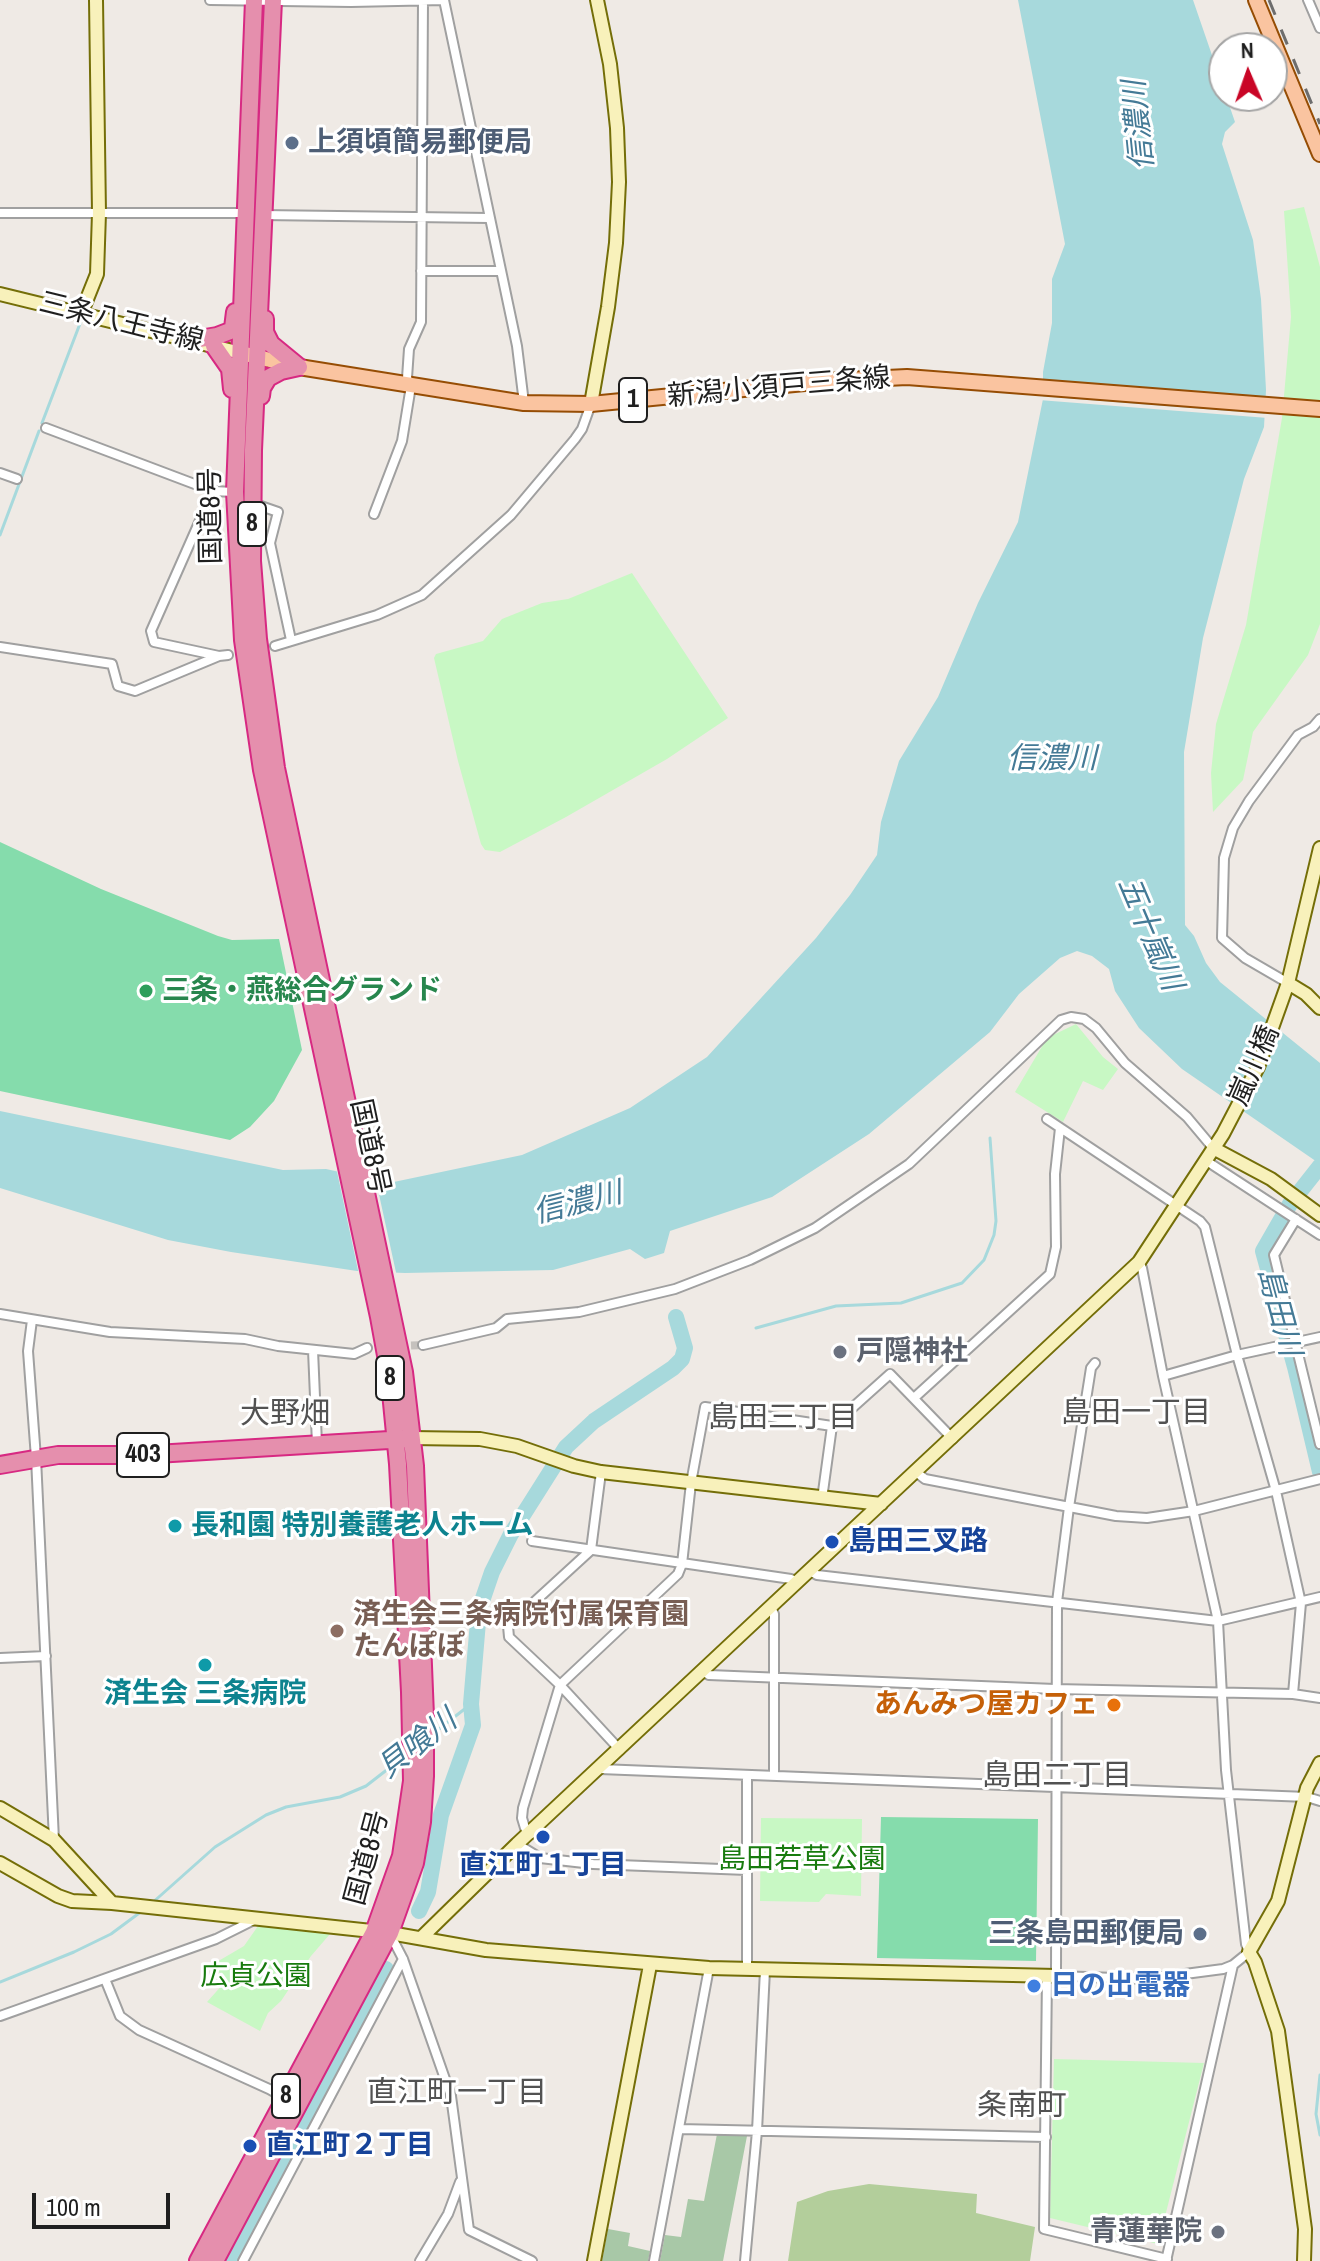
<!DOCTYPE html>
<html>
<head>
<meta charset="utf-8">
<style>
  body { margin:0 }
  #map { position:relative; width:1320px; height:2261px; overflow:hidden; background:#efeae5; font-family:"Archivo Narrow",sans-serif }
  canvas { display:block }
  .north { position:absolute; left:1208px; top:32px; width:80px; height:80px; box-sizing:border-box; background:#fff; border:2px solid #a5a5a5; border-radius:50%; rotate:358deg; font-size:22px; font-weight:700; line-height:32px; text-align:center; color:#1f1f1f }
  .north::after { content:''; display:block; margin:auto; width:28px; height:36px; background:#c90526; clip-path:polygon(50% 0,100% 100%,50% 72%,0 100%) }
  .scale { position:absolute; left:32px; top:2193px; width:138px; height:36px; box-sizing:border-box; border:4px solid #1f1f1f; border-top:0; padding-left:10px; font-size:24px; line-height:28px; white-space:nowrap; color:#1f1f1f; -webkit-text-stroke:6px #fff; paint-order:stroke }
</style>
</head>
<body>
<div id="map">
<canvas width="1320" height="2261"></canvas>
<div class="north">N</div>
<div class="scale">100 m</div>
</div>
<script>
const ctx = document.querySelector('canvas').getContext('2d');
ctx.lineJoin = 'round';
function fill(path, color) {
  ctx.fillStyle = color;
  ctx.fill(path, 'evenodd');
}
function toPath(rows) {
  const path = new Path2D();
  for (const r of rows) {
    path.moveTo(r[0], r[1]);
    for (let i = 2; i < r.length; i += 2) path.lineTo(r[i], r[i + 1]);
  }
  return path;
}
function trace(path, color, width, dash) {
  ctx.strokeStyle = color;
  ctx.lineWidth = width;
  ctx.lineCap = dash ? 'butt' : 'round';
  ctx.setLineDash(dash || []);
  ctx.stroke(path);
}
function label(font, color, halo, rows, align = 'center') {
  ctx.font = font + ' "Archivo Narrow","Noto Sans JP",sans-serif';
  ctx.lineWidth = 6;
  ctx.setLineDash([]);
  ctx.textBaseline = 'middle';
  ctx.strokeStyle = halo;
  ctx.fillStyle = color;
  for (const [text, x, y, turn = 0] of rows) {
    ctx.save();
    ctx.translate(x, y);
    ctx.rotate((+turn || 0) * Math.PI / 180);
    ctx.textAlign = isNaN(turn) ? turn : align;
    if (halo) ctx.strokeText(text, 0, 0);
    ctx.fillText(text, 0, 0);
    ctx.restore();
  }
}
const forest = toPath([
  [869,2184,977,2194,976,2213,1035,2227,1030,2261,788,2261,797,2202,828,2191]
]);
const cemetery = toPath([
  [717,2134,747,2136,723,2261,660,2261,665,2235,681,2237,688,2199,704,2201],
  [608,2229,630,2233,628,2246,650,2251,648,2261,602,2261]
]);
const park = toPath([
  [1304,207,1320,267,1320,624,1308,655,1253,732,1243,780,1213,812,1211,773,1216,724,1246,625,1282,418,1291,317,1284,211],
  [632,573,728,718,667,759,566,817,500,852,485,850,481,844,458,761,434,658,436,654,483,641,502,619,542,603,568,599],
  [1076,1024,1103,1057,1118,1069,1103,1090,1083,1081,1063,1122,1015,1092,1047,1038],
  [761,1818,862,1819,861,1896,826,1894,819,1902,760,1901],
  [258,1926,330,1934,311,1956,281,2001,268,2013,260,2031,207,2002,224,1983,215,1963,244,1946],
  [1054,2059,1204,2063,1158,2244,1050,2218]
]);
const pitch = toPath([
  [0,842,101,889,218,936,232,940,279,939,302,1050,274,1101,250,1127,230,1140,0,1091],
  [881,1817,1038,1819,1036,1961,877,1958]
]);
const water = toPath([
  [1018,0,1193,0,1235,122,1225,132,1222,144,1253,240,1261,299,1266,390,1264,427,1244,479,1203,638,1184,752,1185,925,1194,936,1206,963,1220,982,1320,1063,1320,1164,1182,1069,1139,1028,1115,991,1109,969,1092,956,1077,951,1060,958,1019,994,990,1032,869,1134,772,1197,670,1231,664,1253,645,1259,630,1249,553,1270,405,1273,357,1271,231,1252,168,1240,0,1188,0,1111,283,1170,326,1169,389,1183,522,1155,630,1108,707,1057,816,938,850,895,877,855,881,822,899,761,938,697,978,603,1018,522,1043,399,1043,372,1052,323,1052,279,1065,244]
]);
const pier = toPath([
  [1039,396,1268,414,1268,418,1039,400],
  [336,1167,375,1176,397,1277,359,1275]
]);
const stream = toPath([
  [42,423,81,321],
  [0,535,39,431],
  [756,1328,836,1306,901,1303,962,1283,984,1260,994,1235,996,1221,990,1138],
  [430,1736,471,1704],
  [151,1904,215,1847,266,1815,286,1807,340,1797,366,1786,406,1755],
  [0,1982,74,1952,111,1934,142,1911],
  [1320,2075,1316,2114,1320,2135]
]);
const river = toPath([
  [1320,1166,1290,1204,1263,1251,1295,1367,1320,1472],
  [419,1911,428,1892,441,1815,473,1725,471,1704,479,1610,492,1572,511,1534,566,1447,594,1421,673,1368,682,1359,685,1348,676,1317],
  [231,2261,386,1969]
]);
const streetTunnel = toPath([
  [399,1346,423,1345]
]);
const street = toPath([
  [210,0,351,2,444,0],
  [444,0,517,346,524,403],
  [1308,0,1320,28],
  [0,213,245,213],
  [262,215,489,218],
  [421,271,500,271],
  [46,428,213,491,234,492],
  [0,473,17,479],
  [213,491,151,631,154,642,219,656],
  [252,503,278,512,270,543,291,640],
  [374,514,402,441,411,386,407,378,409,349,421,322,423,1],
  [275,646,377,615,422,595,511,515,575,439,582,429,591,404],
  [0,647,112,664,118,686,135,691,219,656,228,655],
  [1288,983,1245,958,1222,938,1224,858,1233,828,1249,801,1298,735,1313,727,1320,719],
  [1047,1119,1200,1221,1205,1227,1237,1355,1276,1491,1301,1603,1293,1694],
  [1205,1160,1320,1235],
  [1296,1219,1274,1255,1320,1444],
  [0,1314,110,1332,245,1339,278,1346,354,1354,367,1348],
  [32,1320,28,1351,36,1458,54,1840],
  [423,1345,496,1328,507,1319,579,1312,675,1289,750,1260,815,1228,909,1164,1061,1020,1071,1017,1084,1019,1096,1028,1125,1063,1187,1117,1213,1148],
  [313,1350,317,1444],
  [1095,1363,1091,1368,1069,1507,1057,1602,1056,1976,1147,1979,1223,1969,1233,1965,1249,1952,1246,1944,1226,1770,1218,1621,1163,1376,1142,1268,1139,1262],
  [1163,1376,1237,1355,1320,1337],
  [914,1398,1050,1274,1056,1247,1055,1174,1060,1128],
  [601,1472,591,1550,508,1626,509,1637,560,1685,620,1750],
  [916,1472,925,1479,1116,1516,1147,1518,1194,1511,1320,1479],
  [822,1499,832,1426,890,1374,953,1439],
  [532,1541,791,1579,798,1582],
  [810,1571,817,1575,1218,1621,1320,1597],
  [771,1607,774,1614,774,1775],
  [0,1658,46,1656],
  [704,1672,709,1675,1055,1689,1293,1694,1320,1698],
  [600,1769,1307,1797,1320,1801],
  [531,1834,525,1828,522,1818,523,1808,560,1685,678,1574,682,1564,691,1483,705,1407,832,1426],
  [517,1844,540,1858,593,1864,747,1870],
  [390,1934,403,1959,451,2096,469,2230,532,2261],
  [747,1969,747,1775],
  [1047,1976,1044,2229,1167,2259],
  [105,1979,120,2016,139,2030,269,2089,285,2098],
  [0,2016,216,1939,256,1919],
  [679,2129,1046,2137],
  [243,2261,403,1959],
  [420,2261,448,2214,460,2182],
  [654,2261,709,1968],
  [745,2261,757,2131,765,1970],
  [1166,2261,1233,1965]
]);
const secondary = toPath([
  [0,294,241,353],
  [81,314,97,274,99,213,96,0],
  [591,404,608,307,616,243,619,182,617,128,610,64,597,0],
  [1288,983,1306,994,1320,1008],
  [1213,1148,1271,1179,1320,1215],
  [412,1438,480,1439,517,1446,574,1466,601,1472,881,1504],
  [0,1808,54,1840,112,1903],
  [0,1863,58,1896,72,1901,112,1903,390,1933,486,1950,709,1968,1056,1976],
  [422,1937,517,1844,1139,1262,1223,1134,1258,1067,1288,983,1320,848],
  [594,2261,650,1965],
  [1304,2261,1305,2229,1278,2031,1255,1962,1249,1952,1278,1901,1307,1788,1320,1763]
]);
const primary = toPath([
  [1256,0,1320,154],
  [241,353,299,367,524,403,591,404,825,381,907,377,1320,409]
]);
const highway = toPath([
  [265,319,265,332,271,344,299,367],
  [193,340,217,336,230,331,233,328,235,312],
  [214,346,230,369,232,389],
  [261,396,262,388,268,378,281,371,299,367],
  [0,1465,58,1455,139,1455,406,1439],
  [198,2261,374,1932,401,1856,412,1781,410,1692,398,1464,389,1372,379,1317,262,770,243,640,235,492,254,0],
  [215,2261,390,1933,415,1863,422,1822,425,1776,425,1716,415,1466,404,1372,276,768,258,639,252,561,253,450,273,0]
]);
const rail = toPath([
  [1269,0,1320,124]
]);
const markers = [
  [292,143,8,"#5c6f8a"],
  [146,991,8,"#2e9e5b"],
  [840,1352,8,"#6b7280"],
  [175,1526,8,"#0f9aa8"],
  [832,1542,8,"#1a4fb4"],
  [337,1631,8,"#8d6e63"],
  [205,1665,8,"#0f9aa8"],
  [1114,1705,8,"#e8710a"],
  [543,1837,8,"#1a4fb4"],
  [1200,1934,8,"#5c6f8a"],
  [1034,1986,8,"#3f7fe0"],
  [250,2146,8,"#1a4fb4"],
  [1218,2232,8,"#6b7280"]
];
const shields = [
  [633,400,28],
  [252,524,28],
  [390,1378,28],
  [143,1455,52],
  [286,2096,28]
];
const shieldNames = [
  ["1",633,400],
  ["8",252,524],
  ["8",390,1378],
  ["403",143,1455],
  ["8",286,2096]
];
const serviceNames = [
  ["上須頃簡易郵便局",308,143],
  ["三条島田郵便局",1184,1934,"right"]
];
const streetNames = [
  ["三条八王寺線",121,323,14],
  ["新潟小須戸三条線",779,388,-5],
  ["国道8号",212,516,-91],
  ["嵐川橋",1255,1066,-66],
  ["国道8号",369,1147,78],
  ["国道8号",368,1858,-75]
];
const leisureNames = [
  ["三条・燕総合グランド",162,991]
];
const worshipNames = [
  ["戸隠神社",856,1352],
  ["青蓮華院",1202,2232,"right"]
];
const cultureNames = [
  ["長和園 特別養護老人ホーム",191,1526],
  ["済生会 三条病院",205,1694,"center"]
];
const transitNames = [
  ["島田三叉路",848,1542],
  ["直江町１丁目",543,1866,"center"],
  ["直江町２丁目",266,2146]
];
const educationNames = [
  ["済生会三条病院付属保育園",353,1615],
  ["たんぽぽ",353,1647]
];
const foodNames = [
  ["あんみつ屋カフェ",1098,1705]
];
const parkNames = [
  ["島田若草公園",802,1860],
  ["広貞公園",256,1977]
];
const shopNames = [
  ["日の出電器",1050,1986]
];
const waterNames = [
  ["信濃川",1140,125,-96],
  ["信濃川",1052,760],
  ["五十嵐川",1149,934,67],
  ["信濃川",578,1204,-14],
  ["島田川",1278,1312,75],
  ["貝喰川",418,1745,-38]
];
const neighbourhoodNames = [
  ["島田一丁目",1136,1414],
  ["大野畑",285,1415],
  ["島田三丁目",783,1419],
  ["島田二丁目",1057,1777],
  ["直江町一丁目",457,2094],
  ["条南町",1022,2107]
];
fill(forest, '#b3ce9b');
fill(cemetery, '#a8c8a7');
fill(park, '#c8f8c4');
fill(pitch, '#85dcac');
fill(water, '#a7d9dc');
fill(pier, '#efeae5');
trace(stream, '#a7d9dc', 3);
trace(river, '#a7d9dc', 16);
trace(streetTunnel, '#c5c1bd', 8, [8, 4]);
trace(street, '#a0a0a0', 12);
trace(secondary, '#746e08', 16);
trace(primary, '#964d04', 18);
trace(highway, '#d72982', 20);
trace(street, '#fff', 8);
trace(secondary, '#f8f1bb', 12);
trace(primary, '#fac4a0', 14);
trace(highway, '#e58fad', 16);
trace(rail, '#6d6d6d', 3, [16, 16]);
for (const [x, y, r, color] of markers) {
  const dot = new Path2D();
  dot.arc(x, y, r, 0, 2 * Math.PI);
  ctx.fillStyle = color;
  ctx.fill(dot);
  trace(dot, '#fff', 3);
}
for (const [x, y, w] of shields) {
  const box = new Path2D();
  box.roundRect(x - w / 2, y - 22, w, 44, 6);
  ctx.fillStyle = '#fff';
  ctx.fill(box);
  trace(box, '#1f1f1f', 2);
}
label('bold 26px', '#1f1f1f', null, shieldNames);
label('bold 28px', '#4e5e75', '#fff', serviceNames, 'left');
label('28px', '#1f1f1f', '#fff', streetNames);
label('bold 28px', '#27864d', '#fff', leisureNames, 'left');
label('bold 28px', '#5b616d', '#fff', worshipNames, 'left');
label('bold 28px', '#0d838f', '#fff', cultureNames, 'left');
label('bold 28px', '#164399', '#fff', transitNames, 'left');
label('bold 28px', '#785e54', '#fff', educationNames, 'left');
label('bold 28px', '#c56008', '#fff', foodNames, 'right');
label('28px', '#187b0e', '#fff', parkNames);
label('bold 28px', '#366cbe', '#fff', shopNames, 'left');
label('italic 30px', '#447a96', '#fff', waterNames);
label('30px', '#525252', '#fff', neighbourhoodNames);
</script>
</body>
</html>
